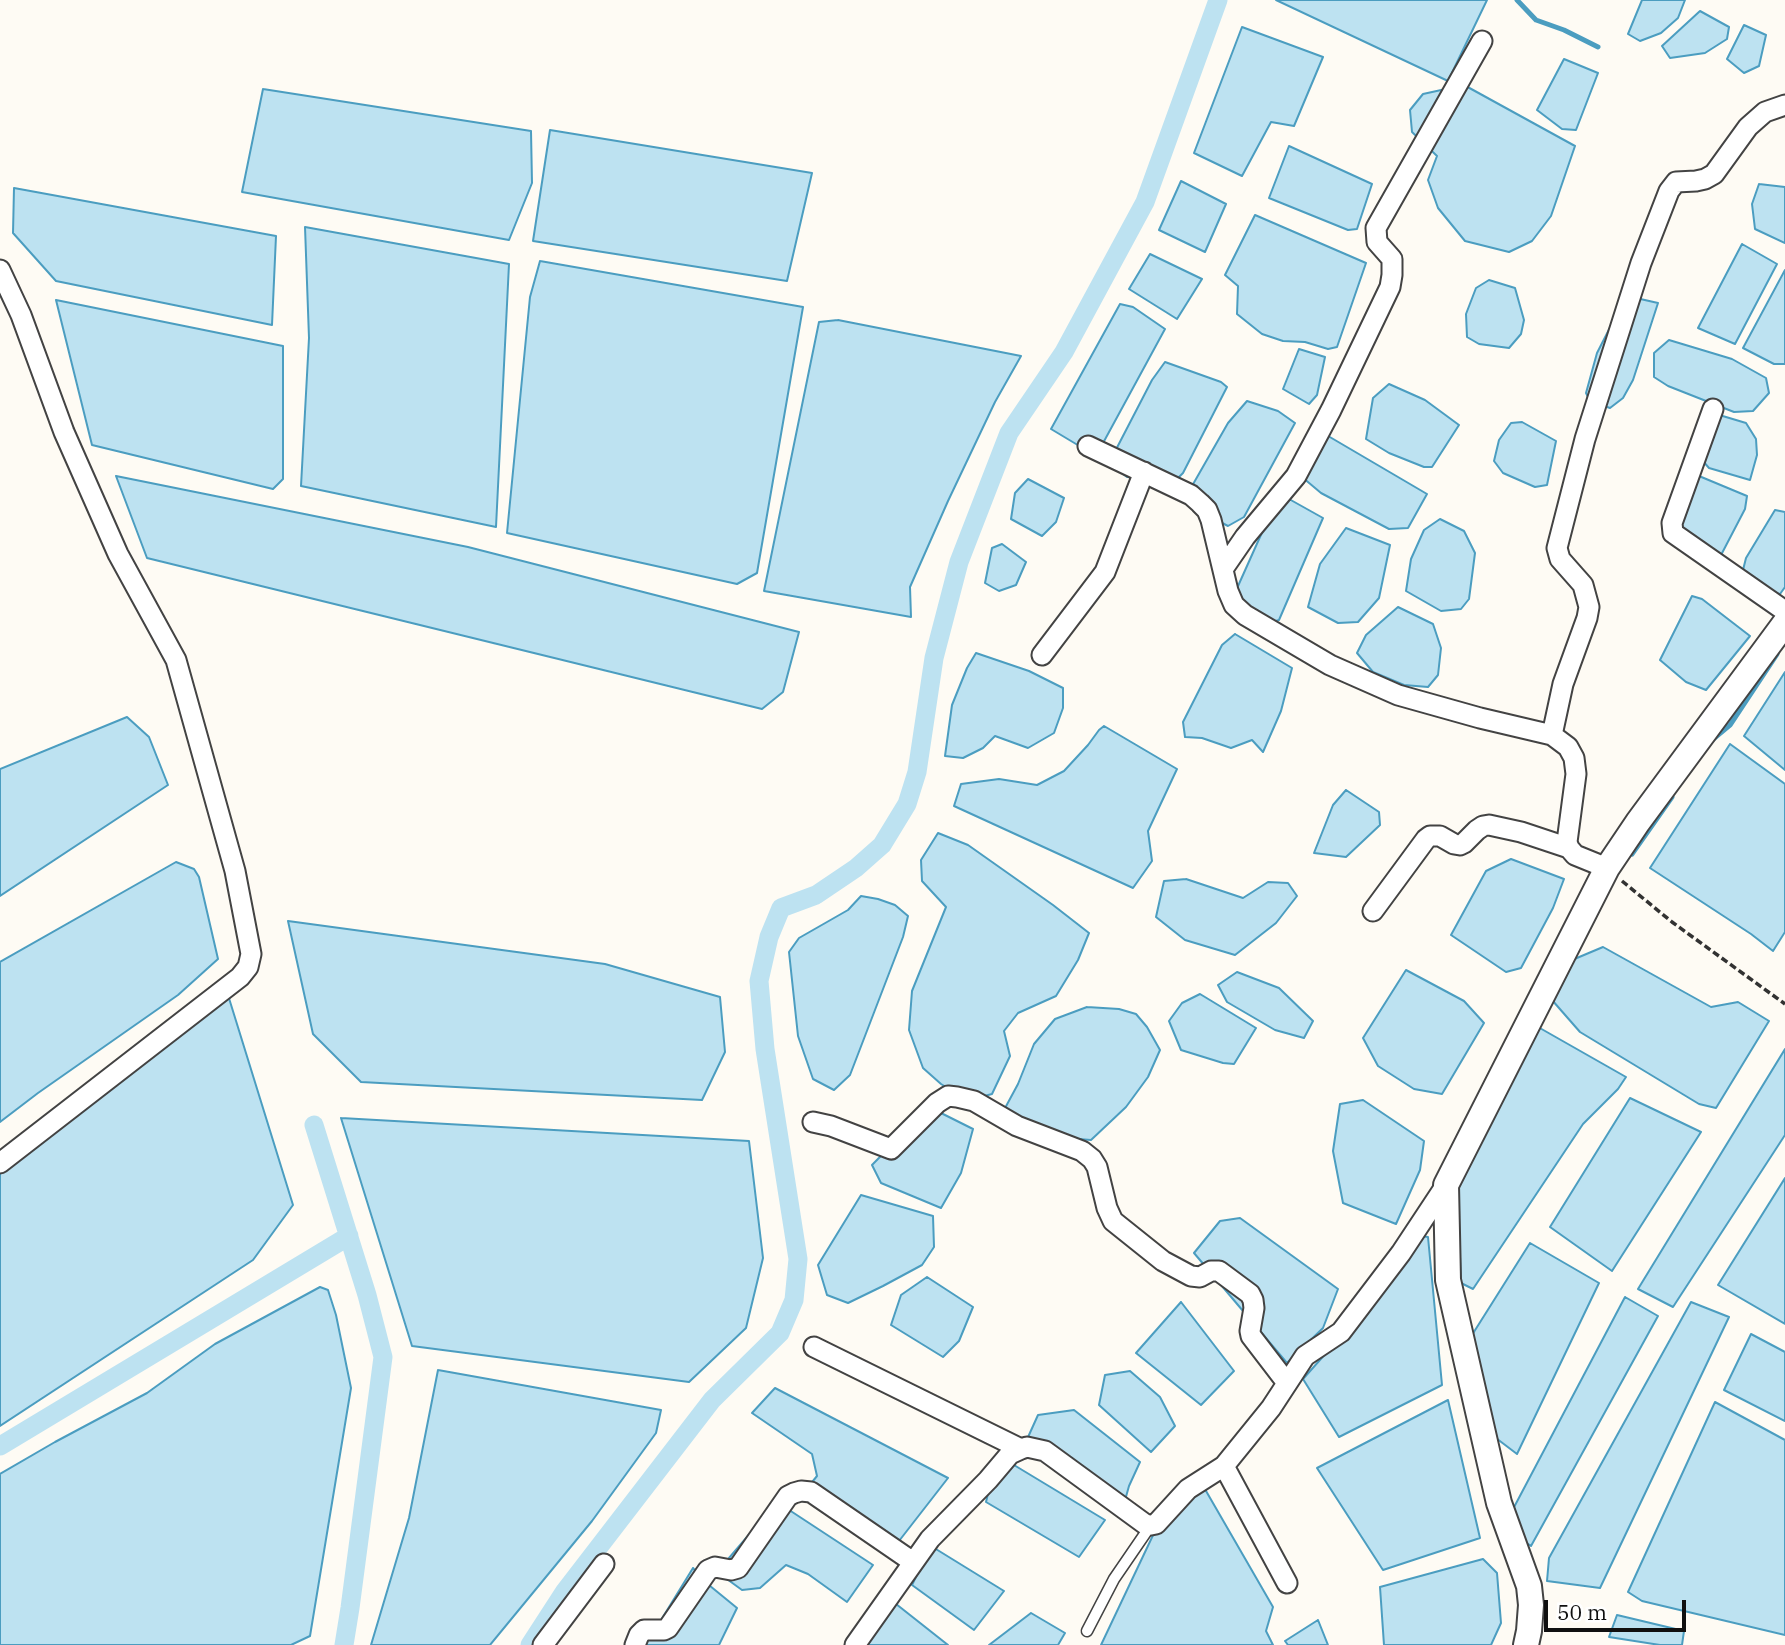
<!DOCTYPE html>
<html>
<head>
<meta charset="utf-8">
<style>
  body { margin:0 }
  #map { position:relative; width:1785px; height:1645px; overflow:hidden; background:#fefbf4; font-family:"IBM Plex Serif",serif }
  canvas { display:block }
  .scale { position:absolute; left:1544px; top:1600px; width:142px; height:32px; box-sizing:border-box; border:4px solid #101010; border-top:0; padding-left:9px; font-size:21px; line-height:24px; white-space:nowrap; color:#101010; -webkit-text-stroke:5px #fff; paint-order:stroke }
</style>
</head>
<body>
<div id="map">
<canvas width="1785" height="1645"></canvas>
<div class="scale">50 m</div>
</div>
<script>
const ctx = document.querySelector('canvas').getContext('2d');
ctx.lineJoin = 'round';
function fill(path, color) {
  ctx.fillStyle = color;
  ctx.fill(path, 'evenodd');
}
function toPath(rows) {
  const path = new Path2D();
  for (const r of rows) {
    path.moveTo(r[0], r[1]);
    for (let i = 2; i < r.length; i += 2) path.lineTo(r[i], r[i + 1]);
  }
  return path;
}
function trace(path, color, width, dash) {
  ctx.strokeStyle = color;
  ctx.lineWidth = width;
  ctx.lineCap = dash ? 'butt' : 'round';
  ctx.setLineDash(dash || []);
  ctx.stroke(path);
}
const water = toPath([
  [1276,0,1487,0,1448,81,1276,0],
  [1642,0,1685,0,1678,18,1661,33,1640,41,1628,34,1642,0],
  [1700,11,1729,27,1727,39,1705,53,1670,58,1662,46,1700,11],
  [1744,25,1766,35,1759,66,1744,73,1727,59,1744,25],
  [1242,27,1323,57,1294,126,1271,122,1242,176,1194,153,1242,27],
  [1564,59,1598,73,1576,130,1562,129,1537,110,1564,59],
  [1464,85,1575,146,1551,216,1532,241,1509,252,1465,241,1438,208,1428,180,1437,156,1412,132,1410,110,1423,94,1464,85],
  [263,89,531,131,532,183,509,240,242,192,263,89],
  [550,130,812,173,787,281,533,241,550,130],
  [1289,146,1372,184,1357,229,1348,230,1269,198,1289,146],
  [1181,181,1226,204,1205,252,1159,230,1181,181],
  [1759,184,1785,187,1785,243,1755,229,1752,204,1759,184],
  [14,188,276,236,272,325,56,281,13,233,14,188],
  [1255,215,1366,263,1337,347,1328,349,1305,342,1283,341,1262,334,1237,314,1238,286,1225,275,1255,215],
  [305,227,509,264,496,527,301,486,309,338,305,227],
  [1742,244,1777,264,1735,344,1698,328,1742,244],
  [1150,254,1202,279,1177,319,1129,289,1150,254],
  [540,261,803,307,757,573,737,584,507,533,530,297,540,261],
  [1785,270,1785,364,1774,364,1743,348,1785,270],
  [1489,280,1515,288,1524,320,1521,334,1509,348,1479,344,1467,337,1466,314,1476,288,1489,280],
  [1636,298,1658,303,1633,380,1623,398,1610,408,1590,401,1586,393,1597,353,1621,306,1636,298],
  [56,300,283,346,283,479,273,489,92,445,56,300],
  [1120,304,1133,307,1165,329,1096,456,1051,429,1120,304],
  [838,320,1021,356,995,402,948,501,910,587,911,617,764,591,819,322,838,320],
  [1669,340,1732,359,1766,378,1769,393,1753,411,1734,412,1668,386,1654,377,1654,353,1669,340],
  [1299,349,1325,357,1317,395,1309,404,1283,389,1299,349],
  [1165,362,1221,382,1227,387,1183,473,1171,485,1147,478,1127,477,1109,463,1152,380,1165,362],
  [1389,384,1425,400,1459,425,1432,467,1424,467,1389,453,1366,439,1373,398,1389,384],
  [1247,401,1278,411,1295,423,1244,517,1228,526,1203,513,1188,493,1228,423,1247,401],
  [1716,414,1746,423,1756,439,1757,455,1750,480,1709,468,1695,452,1716,414],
  [1522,422,1556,441,1547,485,1535,487,1503,473,1494,461,1499,440,1511,423,1522,422],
  [1323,433,1427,494,1408,528,1389,529,1321,493,1302,477,1323,433],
  [116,476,468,547,799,632,783,692,762,709,147,558,116,476],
  [1699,476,1747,496,1745,509,1720,557,1667,526,1686,485,1699,476],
  [1028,479,1064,498,1056,522,1042,536,1011,519,1015,493,1028,479],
  [1289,499,1323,518,1279,620,1266,624,1234,595,1264,528,1289,499],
  [1775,510,1785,512,1785,587,1780,594,1761,591,1742,574,1746,558,1775,510],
  [1440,519,1464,531,1475,553,1469,599,1461,609,1441,611,1406,591,1411,559,1424,530,1440,519],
  [1346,528,1390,545,1379,598,1358,622,1338,623,1308,607,1320,564,1346,528],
  [1002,544,1026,562,1016,585,999,591,985,583,992,548,1002,544],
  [1692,596,1702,599,1750,636,1706,690,1686,682,1660,660,1692,596],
  [1398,607,1433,624,1441,648,1438,675,1428,687,1404,685,1373,672,1357,653,1366,635,1398,607],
  [1235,634,1292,668,1281,711,1263,752,1252,740,1231,748,1202,738,1185,737,1183,722,1222,645,1235,634],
  [976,653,1029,671,1063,688,1063,708,1054,733,1028,748,995,736,983,748,963,758,945,756,952,705,967,668,976,653],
  [1785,672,1785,770,1744,736,1785,672],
  [127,717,149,737,168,785,0,896,0,769,127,717],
  [1104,726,1177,769,1148,831,1152,861,1133,888,954,806,961,784,999,779,1037,785,1064,771,1088,745,1099,730,1104,726],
  [1730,744,1785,784,1785,932,1773,951,1751,934,1650,868,1730,744],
  [1346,790,1379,812,1380,825,1346,857,1314,853,1333,805,1346,790],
  [938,833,968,845,1053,905,1089,933,1078,960,1056,996,1018,1013,1004,1031,1010,1056,992,1094,977,1098,956,1093,941,1084,923,1068,909,1030,912,991,946,907,922,881,921,860,938,833],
  [1511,859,1564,879,1553,908,1521,968,1506,972,1451,935,1486,871,1511,859],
  [176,862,194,869,199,877,218,959,178,995,38,1093,0,1122,0,962,176,862],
  [1186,879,1243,898,1268,882,1288,883,1297,896,1276,923,1235,955,1185,940,1156,917,1164,881,1186,879],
  [861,896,878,899,895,905,908,916,903,937,850,1075,834,1090,813,1079,798,1036,789,952,799,938,848,910,861,896],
  [288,921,605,964,720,997,725,1052,702,1100,361,1082,313,1034,288,921],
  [1603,947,1711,1007,1738,1002,1769,1021,1716,1108,1699,1104,1580,1032,1552,1000,1565,963,1603,947],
  [1406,970,1464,1001,1484,1023,1442,1094,1414,1089,1378,1066,1363,1038,1406,970],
  [1237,972,1279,988,1313,1021,1304,1038,1275,1030,1227,1002,1218,985,1237,972],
  [1200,994,1256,1028,1234,1064,1223,1063,1181,1050,1169,1021,1182,1003,1200,994],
  [228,995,293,1205,253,1260,0,1426,0,1170,228,995],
  [1087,1007,1119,1009,1136,1014,1147,1027,1160,1050,1148,1077,1126,1107,1091,1140,1053,1137,1004,1110,1018,1084,1034,1044,1055,1019,1087,1007],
  [1531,1023,1626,1077,1618,1089,1583,1124,1473,1289,1461,1283,1457,1179,1531,1023],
  [1785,1049,1785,1135,1673,1307,1638,1289,1785,1049],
  [1630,1098,1701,1132,1612,1271,1550,1227,1630,1098],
  [1363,1100,1424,1141,1420,1170,1396,1224,1343,1203,1333,1151,1340,1104,1363,1100],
  [929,1107,973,1129,961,1173,941,1208,881,1183,872,1165,929,1107],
  [341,1118,749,1141,763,1258,746,1328,689,1382,412,1346,341,1118],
  [1785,1178,1785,1324,1718,1285,1785,1178],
  [861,1195,933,1216,934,1247,922,1265,883,1286,848,1303,827,1295,818,1265,861,1195],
  [1240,1218,1338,1289,1323,1328,1287,1363,1194,1253,1220,1221,1240,1218],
  [1421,1236,1428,1237,1442,1385,1339,1437,1303,1379,1400,1270,1421,1236],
  [1530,1243,1599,1283,1517,1454,1488,1432,1472,1335,1530,1243],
  [927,1277,973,1307,959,1341,943,1357,891,1325,901,1295,927,1277],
  [320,1287,328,1290,336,1315,351,1388,310,1636,291,1645,0,1645,0,1474,55,1442,147,1393,215,1344,320,1287],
  [1625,1297,1658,1316,1531,1546,1517,1536,1512,1511,1625,1297],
  [1181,1302,1234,1371,1201,1405,1136,1353,1181,1302],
  [1691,1302,1729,1317,1600,1588,1547,1581,1549,1558,1691,1302],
  [1751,1334,1785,1352,1785,1421,1724,1390,1751,1334],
  [438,1370,661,1410,656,1433,592,1521,490,1645,371,1645,409,1518,438,1370],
  [1130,1371,1160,1397,1175,1426,1151,1452,1099,1405,1105,1375,1130,1371],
  [775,1388,948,1478,892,1550,800,1497,817,1476,812,1454,752,1413,775,1388],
  [1448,1400,1480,1538,1383,1570,1317,1468,1448,1400],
  [1715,1402,1785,1440,1785,1635,1642,1601,1628,1592,1715,1402],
  [1074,1410,1140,1462,1129,1486,1122,1511,1024,1446,1038,1415,1074,1410],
  [1009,1462,1105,1520,1079,1557,986,1502,990,1485,1009,1462],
  [1202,1484,1273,1607,1266,1631,1273,1645,1101,1645,1164,1512,1202,1484],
  [777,1502,873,1565,847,1602,808,1574,786,1565,760,1588,742,1590,720,1574,729,1558,777,1502],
  [931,1546,1004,1591,974,1630,912,1585,931,1546],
  [1483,1559,1497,1573,1501,1623,1491,1645,1384,1645,1380,1587,1483,1559],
  [693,1568,704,1581,737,1608,719,1645,633,1645,650,1638,693,1568],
  [891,1600,948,1645,859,1645,891,1600],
  [1031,1613,1065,1633,1058,1645,989,1645,1031,1613],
  [1617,1615,1684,1631,1682,1645,1660,1645,1609,1637,1617,1615],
  [1318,1620,1328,1645,1288,1645,1285,1641,1318,1620]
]);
const stream = toPath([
  [1517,0,1536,20,1564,30,1598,47],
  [1712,740,1730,725,1777,654],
  [1632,854,1672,797]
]);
const canal = toPath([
  [314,1125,367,1295,383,1357,350,1608,344,1645],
  [0,1446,349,1236],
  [530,1645,565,1591,712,1400,780,1333,794,1300,798,1259,765,1049,759,981,769,937,781,908,816,895,856,868,882,845,907,804,917,772,934,658,959,562,1009,433,1064,352,1145,202,1218,0]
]);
const path = toPath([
  [1622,881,1672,922,1785,1004]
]);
const service = toPath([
  [1087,1631,1114,1579,1151,1525]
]);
const minor = toPath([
  [0,270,21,315,64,432,118,554,176,660,235,871,251,954,248,967,240,977,0,1163],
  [1713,409,1672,523,1673,533,1785,611],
  [1088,446,1191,495,1200,503,1207,510,1211,520,1228,591,1234,605,1245,615,1330,665,1398,695,1480,718,1552,735,1568,747,1574,758,1576,774,1567,842,1569,848,1575,855,1607,868],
  [1223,569,1245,537,1296,476,1331,410,1390,287,1392,275,1392,259,1377,242,1376,228,1482,41],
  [1042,655,1105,572,1144,472],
  [1552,735,1563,684,1587,618,1589,607,1583,585,1560,559,1557,548,1585,439,1641,263,1669,191,1676,182,1696,181,1705,179,1714,174,1748,127,1765,112,1785,105],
  [1373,911,1426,839,1430,836,1440,836,1454,844,1460,845,1464,843,1477,830,1483,826,1489,825,1521,832,1569,848],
  [813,1122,831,1126,891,1149,937,1103,948,1096,957,1097,974,1101,1017,1126,1082,1151,1092,1159,1097,1167,1107,1208,1113,1221,1163,1261,1191,1276,1200,1277,1211,1271,1219,1271,1250,1294,1253,1300,1254,1308,1250,1331,1251,1336,1287,1383],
  [814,1347,1021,1449],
  [1224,1466,1287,1583],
  [543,1645,604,1564],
  [635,1645,639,1635,644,1630,664,1630,668,1628,708,1570,715,1567,731,1570,738,1568,788,1496,794,1493,801,1491,811,1492,913,1562],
  [855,1645,930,1539,988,1480,1010,1454,1021,1449,1027,1447,1045,1451,1145,1524,1151,1525,1156,1524,1188,1489,1224,1466,1271,1408,1305,1356,1341,1332,1401,1253,1446,1185]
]);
const tertiary = toPath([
  [1526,1645,1529,1631,1531,1605,1529,1586,1499,1503,1448,1280,1446,1185,1607,868,1638,822,1785,623]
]);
fill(water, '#bde2f1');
trace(water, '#4b9dc0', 2);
trace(stream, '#4b9dc0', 5);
trace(canal, '#bde2f1', 19);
trace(service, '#434343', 13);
trace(minor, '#434343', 23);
trace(tertiary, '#434343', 28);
trace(path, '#323232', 3.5, [7, 3.5]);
trace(service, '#fff', 10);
trace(minor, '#fff', 19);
trace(tertiary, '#fff', 24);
</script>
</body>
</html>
